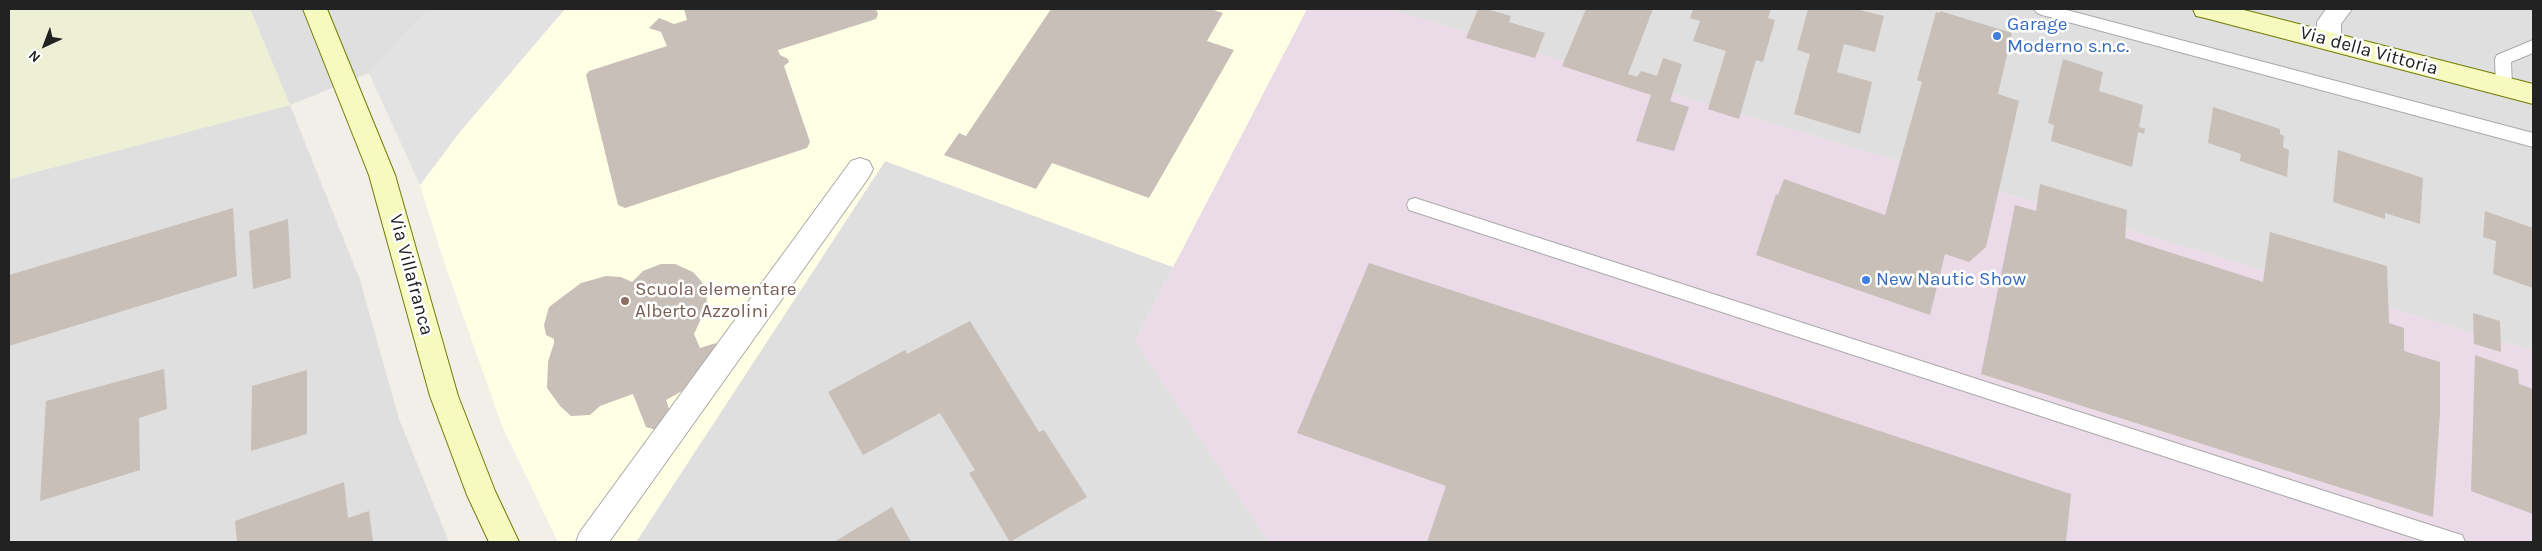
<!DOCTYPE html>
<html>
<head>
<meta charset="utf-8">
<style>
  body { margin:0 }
  #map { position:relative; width:2542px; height:551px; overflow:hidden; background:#f2efe9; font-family:Karla,sans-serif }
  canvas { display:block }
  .frame { position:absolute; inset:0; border:10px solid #222; pointer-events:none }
  .north { position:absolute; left:20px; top:20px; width:50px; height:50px; -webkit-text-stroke:4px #fff; paint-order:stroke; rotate:223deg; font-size:14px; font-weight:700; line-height:20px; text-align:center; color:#222 }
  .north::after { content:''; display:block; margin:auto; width:18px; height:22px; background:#222; clip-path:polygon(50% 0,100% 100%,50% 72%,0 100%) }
</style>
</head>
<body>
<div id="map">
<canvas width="2542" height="551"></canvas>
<div class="frame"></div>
<div class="north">N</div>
</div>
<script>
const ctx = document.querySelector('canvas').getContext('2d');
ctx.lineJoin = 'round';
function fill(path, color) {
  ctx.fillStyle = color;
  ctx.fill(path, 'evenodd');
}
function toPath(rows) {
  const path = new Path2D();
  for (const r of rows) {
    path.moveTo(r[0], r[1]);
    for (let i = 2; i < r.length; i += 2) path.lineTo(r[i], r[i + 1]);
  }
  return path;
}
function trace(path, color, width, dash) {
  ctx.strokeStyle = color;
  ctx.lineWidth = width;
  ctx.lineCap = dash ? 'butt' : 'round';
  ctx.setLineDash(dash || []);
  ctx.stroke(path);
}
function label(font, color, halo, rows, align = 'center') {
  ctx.font = font + ' Karla,sans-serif';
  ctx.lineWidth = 5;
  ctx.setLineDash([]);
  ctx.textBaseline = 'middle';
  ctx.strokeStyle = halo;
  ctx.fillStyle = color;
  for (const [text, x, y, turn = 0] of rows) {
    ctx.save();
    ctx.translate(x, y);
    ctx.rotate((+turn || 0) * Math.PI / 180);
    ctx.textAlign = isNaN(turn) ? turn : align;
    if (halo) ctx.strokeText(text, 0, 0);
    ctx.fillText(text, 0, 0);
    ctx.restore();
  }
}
const residential = toPath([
  [250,9,429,9,369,73,290,105,360,280,399,419,449,542,9,542,9,179,290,105],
  [1389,9,2533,9,2533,351],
  [885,161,1173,267,1135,341,1269,542,636,542]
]);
const industrial = toPath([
  [1307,9,1389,9,2533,351,2533,542,1269,542,1135,341]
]);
const education = toPath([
  [565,9,1307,9,1173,267,885,161,636,542,558,542,502,426,442,256,420,185,459,133]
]);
const farmland = toPath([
  [9,9,250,9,290,105,9,179]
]);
const parking = toPath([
  [429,9,565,9,459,133,420,185,369,73]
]);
const building = toPath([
  [684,9,876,9,878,14,876,19,778,50,780,55,788,59,789,62,784,66,810,142,807,148,625,208,618,205,586,75,589,71,667,46,661,32,649,28,659,18,674,24,687,20],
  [1051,9,1211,9,1223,13,1207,41,1234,50,1149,198,1052,163,1036,189,944,155,959,133,966,136],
  [1478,9,1487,9,1511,16,1509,22,1545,33,1535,58,1466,38],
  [1586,9,1653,9,1628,74,1637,77,1641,71,1657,76,1663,58,1682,64,1670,101,1689,107,1674,151,1636,141,1651,95,1562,66],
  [1693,9,1771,9,1768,18,1775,20,1763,62,1756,60,1739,119,1708,109,1726,51,1693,41,1700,21,1690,18],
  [1808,9,1856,9,1884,16,1875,52,1844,44,1837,72,1872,82,1860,134,1794,114,1810,54,1797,50],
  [1940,11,2012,33,1998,94,2019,101,1986,247,1969,262,1945,254,1930,315,1756,255,1776,194,1778,195,1784,179,1885,215,1922,82,1917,80,1936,12,1940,13],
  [2063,59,2103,72,2099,91,2143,105,2139,127,2145,129,2144,134,2138,132,2132,167,2051,141,2054,125,2048,123],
  [2213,107,2280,129,2280,134,2284,136,2283,147,2289,150,2287,177,2240,161,2241,154,2208,143],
  [2338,150,2423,178,2420,224,2385,213,2385,219,2333,202],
  [2040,184,2127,210,2125,238,2263,282,2270,232,2387,266,2389,323,2404,328,2404,351,2440,362,2440,413,2433,517,1981,374,2015,205,2036,211],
  [233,208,237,276,9,346,9,275],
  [2485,211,2533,228,2533,288,2493,274,2496,241,2483,237],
  [288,219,291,278,253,289,249,231],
  [1369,263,2071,494,2066,542,1427,542,1446,486,1297,433],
  [661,264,675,264,693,272,702,282,707,295,706,308,694,334,700,348,716,343,716,357,702,380,666,400,672,417,659,431,646,427,633,394,600,406,590,415,571,416,560,406,547,388,548,362,554,343,554,339,546,335,544,325,549,307,581,283,606,276,621,277,632,282,643,271],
  [2473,313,2500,321,2501,352,2474,344],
  [970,321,1039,432,1044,430,1087,497,1010,542,969,473,975,470,940,413,863,455,828,392,905,350,907,354],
  [2475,355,2518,370,2519,384,2533,389,2533,514,2471,491],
  [164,369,167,409,139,418,140,470,40,501,46,401],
  [307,370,307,434,251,451,252,386],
  [344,482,348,518,369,511,373,542,237,542,235,521],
  [892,507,911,542,834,542]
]);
const lane = toPath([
  [2034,9,2063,9,2533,133,2533,147,2042,15,2037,13,2034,9],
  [2533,40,2533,53,2511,62,2512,87,2510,91,2504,93,2498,91,2496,87,2495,59,2497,55,2533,40],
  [1415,198,2455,533,2462,535,2465,542,2427,542,1409,210,1407,205,1409,200,1415,198]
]);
const street = toPath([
  [2326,9,2352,9,2341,24,2341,40,2338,47,2329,50,2320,47,2317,40,2317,22,2326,9],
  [860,158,869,161,873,169,869,177,609,542,576,542,580,532,851,161,860,158]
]);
const secondary = toPath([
  [303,9,327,9,395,175,458,396,495,491,519,542,489,542,467,495,430,396,369,175,303,9],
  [2193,9,2240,9,2533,84,2533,104,2205,18,2196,16,2193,9]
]);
const markers = [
  [1997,36,5,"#3f7fe0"],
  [1866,280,5,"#3f7fe0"],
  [625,301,5,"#8d6e63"]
];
const shopNames = [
  ["Garage",2007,25],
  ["Moderno s.n.c.",2007,47],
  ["New Nautic Show",1876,280]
];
const streetNames = [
  ["Via della Vittoria",2369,51,15],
  ["Via Villafranca",411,275,75]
];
const educationNames = [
  ["Scuola elementare",635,290],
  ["Alberto Azzolini",635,312]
];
fill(residential, '#e0dfdf');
fill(industrial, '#ebdbe8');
fill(education, '#ffffe5');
fill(farmland, '#eef0d5');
fill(parking, '#e2e2e2');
fill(building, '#c7bfb8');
trace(lane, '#a9a9a9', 2);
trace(street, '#a9a9a9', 2);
trace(secondary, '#707d05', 2);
fill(lane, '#fff');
fill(street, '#fff');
fill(secondary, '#f7fabf');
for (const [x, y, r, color] of markers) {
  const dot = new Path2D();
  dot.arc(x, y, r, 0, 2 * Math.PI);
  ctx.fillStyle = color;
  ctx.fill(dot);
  trace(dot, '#fff', 2);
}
label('19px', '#366cbe', '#fff', shopNames, 'left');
label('19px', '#222', '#fff', streetNames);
label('19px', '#785e54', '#fff', educationNames, 'left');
</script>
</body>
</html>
